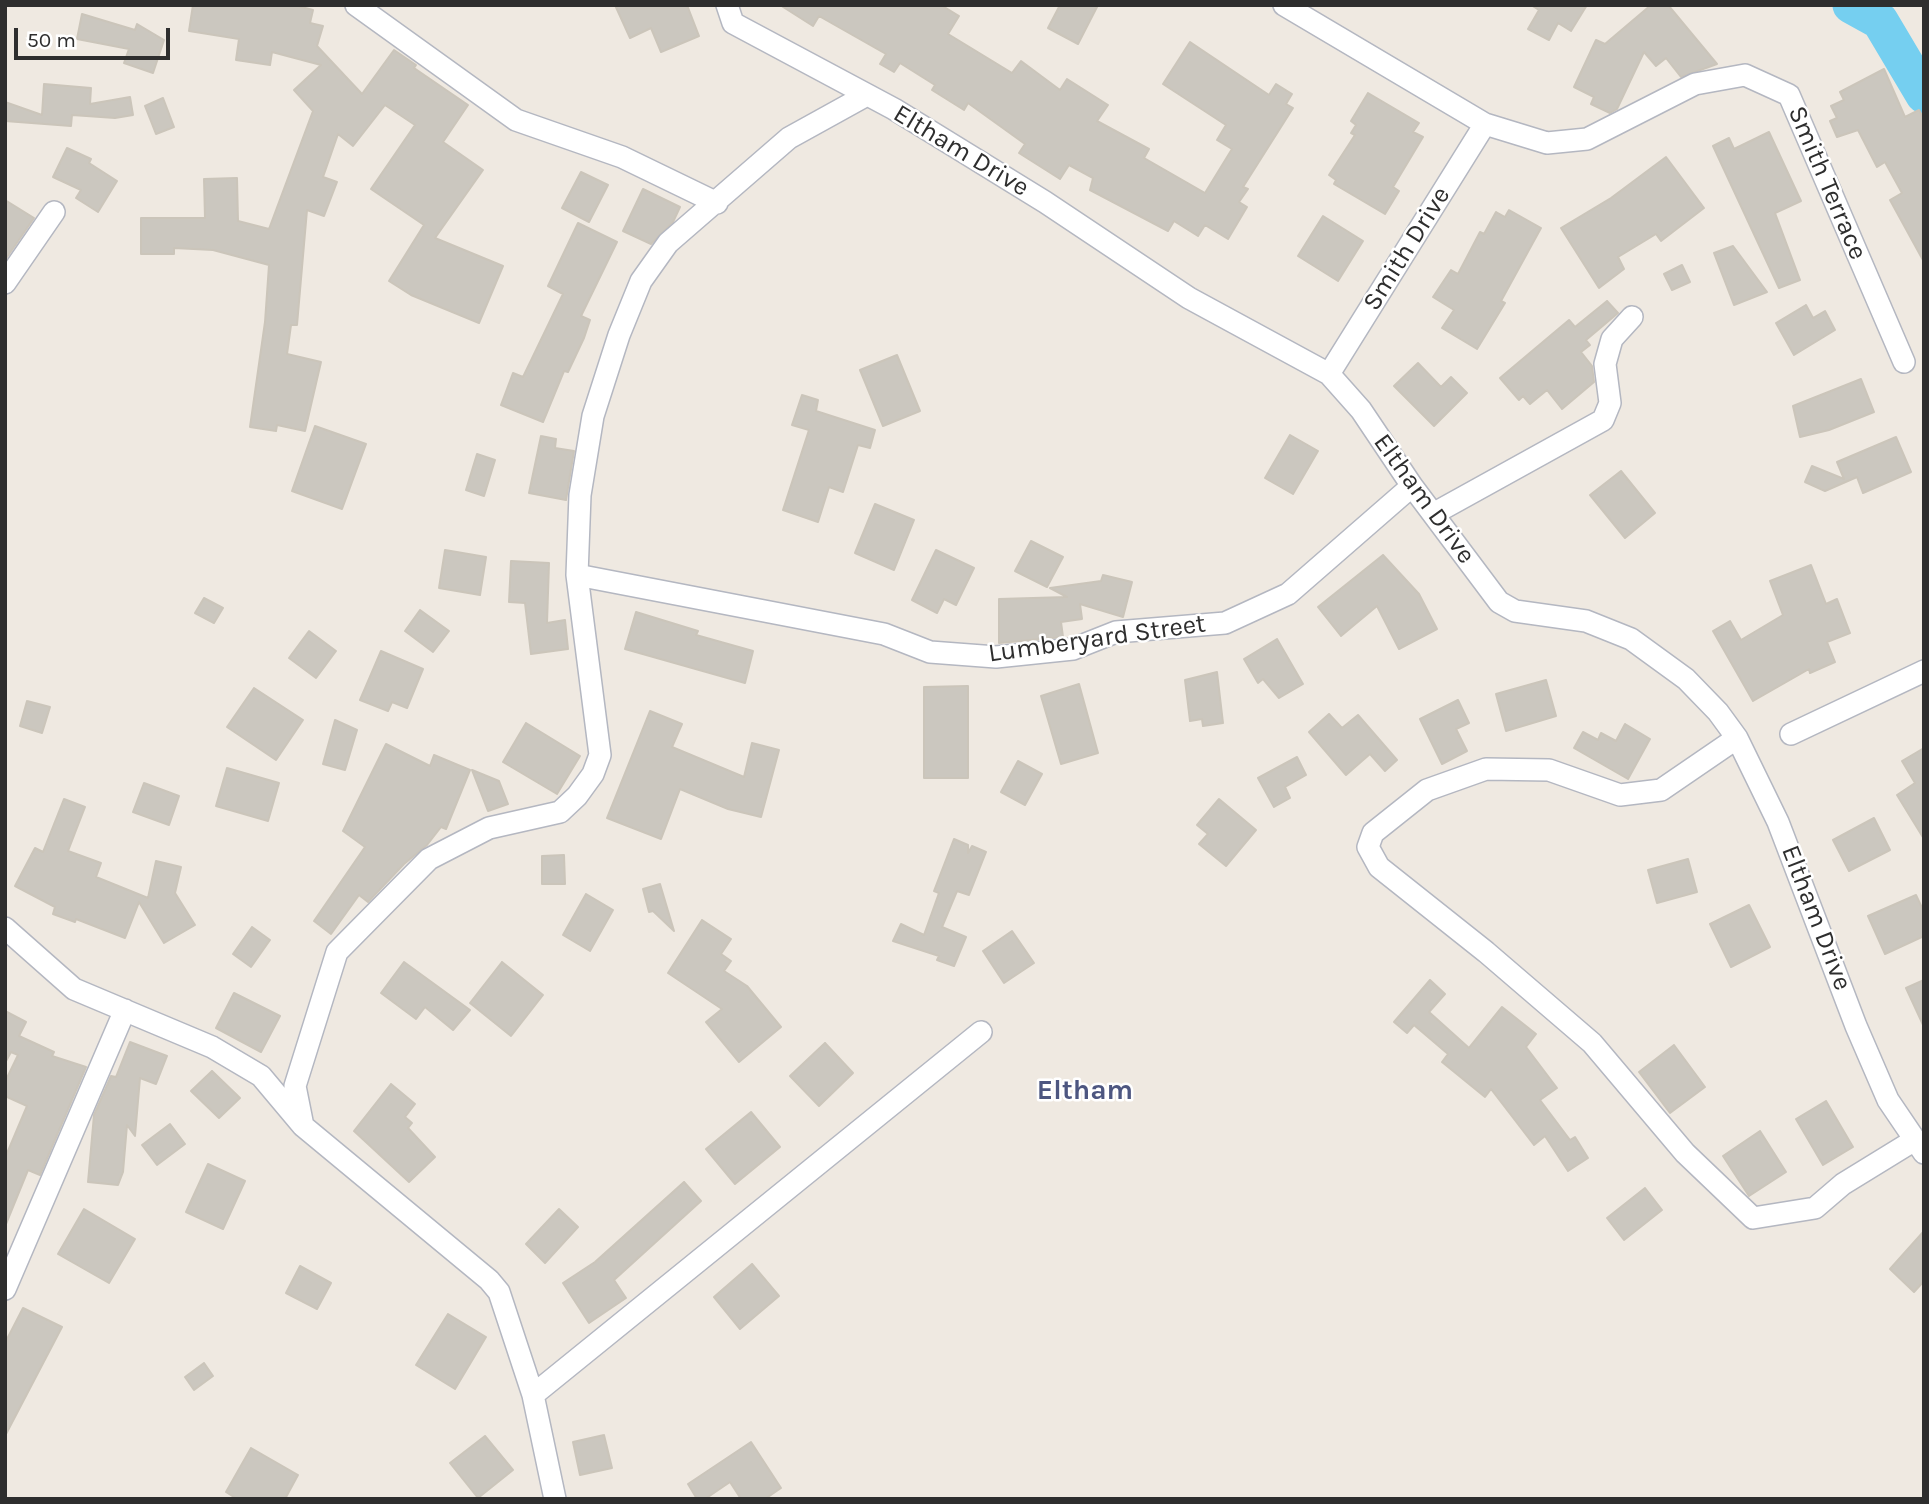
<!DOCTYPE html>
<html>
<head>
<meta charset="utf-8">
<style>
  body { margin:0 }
  #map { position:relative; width:1929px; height:1504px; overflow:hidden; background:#efe9e1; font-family:Karla,sans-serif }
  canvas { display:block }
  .frame { position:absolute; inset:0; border:7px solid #2e2e2e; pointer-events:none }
  .scale { position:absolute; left:14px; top:28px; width:156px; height:32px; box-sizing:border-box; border:4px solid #2e2e2e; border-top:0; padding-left:9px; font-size:21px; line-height:24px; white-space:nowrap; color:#2e2e2e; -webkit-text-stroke:5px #fff; paint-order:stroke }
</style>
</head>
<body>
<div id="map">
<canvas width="1929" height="1504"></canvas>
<div class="frame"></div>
<div class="scale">50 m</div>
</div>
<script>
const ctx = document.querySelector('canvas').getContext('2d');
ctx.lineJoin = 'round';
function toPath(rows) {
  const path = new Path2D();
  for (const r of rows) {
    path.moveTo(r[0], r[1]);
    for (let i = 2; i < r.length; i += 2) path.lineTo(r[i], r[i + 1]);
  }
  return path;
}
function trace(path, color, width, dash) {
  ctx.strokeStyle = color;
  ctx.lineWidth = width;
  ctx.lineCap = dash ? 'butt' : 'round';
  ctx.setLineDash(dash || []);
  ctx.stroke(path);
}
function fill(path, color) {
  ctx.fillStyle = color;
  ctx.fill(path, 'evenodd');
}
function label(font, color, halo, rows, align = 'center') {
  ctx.font = font + ' Karla,sans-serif';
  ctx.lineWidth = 5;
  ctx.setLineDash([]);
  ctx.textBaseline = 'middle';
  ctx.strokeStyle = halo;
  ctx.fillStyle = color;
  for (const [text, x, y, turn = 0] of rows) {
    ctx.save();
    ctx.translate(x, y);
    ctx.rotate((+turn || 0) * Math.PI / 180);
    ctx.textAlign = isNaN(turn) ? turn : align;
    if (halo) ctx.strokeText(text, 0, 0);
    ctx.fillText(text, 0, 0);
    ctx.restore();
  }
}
const river = toPath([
  [1851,5,1880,21,1924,95]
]);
const building = toPath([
  [193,5,294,5,313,10,310,23,323,26,317,46,362,94,394,50,416,65,414,68,468,105,443,142,483,170,435,238,503,266,479,323,411,295,389,281,424,225,371,189,415,125,385,105,353,146,338,134,323,177,337,182,324,216,307,210,297,325,291,325,287,354,321,362,305,431,277,425,276,431,250,427,265,322,269,265,213,250,174,248,174,254,141,254,141,218,205,218,204,179,237,178,238,221,269,229,313,111,294,90,321,65,272,52,270,65,236,60,239,39,189,31,193,5],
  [615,5,687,5,699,36,661,52,651,28,630,38,615,5],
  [780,5,941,5,959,16,948,34,1012,73,1021,61,1060,90,1067,79,1108,105,1097,121,1149,149,1144,158,1205,193,1232,149,1217,140,1226,125,1163,84,1190,42,1269,95,1276,84,1292,94,1286,104,1293,108,1243,187,1248,189,1239,202,1247,207,1228,239,1205,225,1198,236,1174,221,1168,231,1090,190,1093,178,1069,165,1060,179,1019,153,1025,144,968,103,964,110,932,90,935,85,900,63,894,72,880,64,886,54,819,16,813,26,780,5],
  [1060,5,1098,5,1078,44,1048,28,1060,5],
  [1531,5,1587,5,1571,31,1558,23,1549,40,1528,29,1539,10,1531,5],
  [1651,5,1668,5,1717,64,1681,77,1666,58,1656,66,1644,52,1617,109,1610,113,1591,104,1594,97,1574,87,1596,40,1605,44,1651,5],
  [82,14,135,30,137,24,164,40,153,73,124,63,129,49,77,39,82,14],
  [1884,69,1905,117,1919,110,1924,119,1924,262,1890,200,1902,193,1885,162,1877,167,1858,130,1837,137,1830,121,1837,118,1831,106,1844,100,1840,92,1884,69],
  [44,84,91,88,90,104,130,97,133,115,115,118,72,115,71,126,5,121,5,102,42,115,44,84],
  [1368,93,1419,123,1413,132,1423,137,1393,187,1399,191,1385,214,1334,184,1336,180,1329,175,1355,135,1351,133,1356,125,1351,121,1368,93],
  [163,98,174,127,156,134,145,106,163,98],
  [1769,132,1801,201,1775,213,1800,280,1779,288,1713,146,1729,138,1734,149,1769,132],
  [67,148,91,159,89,163,117,181,98,212,76,198,81,190,53,177,67,148],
  [1666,157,1704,208,1661,241,1656,234,1618,257,1624,269,1599,288,1561,228,1611,198,1666,157],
  [581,172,608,185,589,222,562,208,581,172],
  [643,189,680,207,673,222,651,244,623,231,643,189],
  [5,200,34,218,5,260,5,200],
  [1509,210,1541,228,1501,301,1505,303,1477,349,1442,328,1454,310,1433,297,1451,270,1458,274,1480,232,1484,234,1496,212,1505,217,1509,210],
  [1323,216,1363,241,1338,281,1298,256,1323,216],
  [578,223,617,242,581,316,590,320,584,338,568,372,564,371,543,422,501,405,513,373,523,377,563,294,548,286,578,223],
  [1733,246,1767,292,1734,305,1714,253,1733,246],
  [1682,265,1690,282,1672,290,1664,274,1682,265],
  [1607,301,1618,313,1586,340,1590,345,1581,352,1592,366,1594,382,1562,409,1547,390,1530,404,1523,396,1519,400,1500,378,1569,320,1575,327,1607,301],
  [1806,305,1813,318,1825,311,1835,330,1794,355,1776,323,1806,305],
  [897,355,920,411,883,426,860,370,897,355],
  [1418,363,1441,387,1451,377,1467,393,1434,426,1394,386,1418,363],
  [1861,379,1874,412,1829,430,1800,437,1793,406,1861,379],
  [802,395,818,400,816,411,875,430,870,448,858,445,843,492,829,487,818,522,783,510,809,430,792,425,802,395],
  [315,426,366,444,342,509,292,491,315,426],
  [1290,435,1318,451,1293,494,1265,478,1290,435],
  [541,436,556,439,555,448,574,451,566,500,529,493,541,436],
  [1896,437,1911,472,1863,493,1857,477,1825,491,1805,482,1812,466,1844,479,1837,462,1896,437],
  [477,454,495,460,484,496,466,490,477,454],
  [1621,471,1655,513,1625,538,1590,495,1621,471],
  [875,504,914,520,894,570,855,553,875,504],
  [1031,541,1063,557,1047,587,1015,571,1031,541],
  [445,550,486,557,480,595,439,588,445,550],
  [936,550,974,568,956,605,944,599,937,613,912,600,936,550],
  [1383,555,1419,594,1437,629,1399,649,1377,606,1341,636,1318,607,1383,555],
  [511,561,549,563,547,623,565,620,568,649,531,654,525,603,509,602,511,561],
  [1811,565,1826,604,1837,599,1850,633,1827,642,1835,662,1810,673,1809,669,1753,701,1713,631,1730,621,1741,640,1783,615,1770,581,1811,565],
  [1103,575,1132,582,1123,617,1080,604,1082,619,1061,622,1063,637,999,643,999,599,1067,597,1050,588,1101,581,1103,575],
  [204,598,223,608,214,623,195,613,204,598],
  [420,610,449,631,433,652,405,631,420,610],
  [636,612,698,631,696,635,753,651,745,683,625,649,636,612],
  [309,631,336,651,316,678,289,658,309,631],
  [1277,639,1303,684,1279,698,1263,679,1258,683,1244,659,1277,639],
  [381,651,423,669,407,708,392,702,388,711,360,700,381,651],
  [1217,672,1223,723,1203,726,1202,719,1190,721,1185,680,1217,672],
  [1546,680,1556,716,1506,731,1496,694,1546,680],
  [1079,684,1098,753,1061,764,1041,696,1079,684],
  [968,686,968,778,924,778,924,687,968,686],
  [254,688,303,720,276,760,227,727,254,688],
  [1458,700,1469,723,1456,729,1467,751,1442,764,1420,719,1458,700],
  [27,701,50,707,42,733,20,726,27,701],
  [650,711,682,724,672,747,744,777,752,743,779,750,761,817,728,809,680,789,661,839,607,818,650,711],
  [1329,714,1342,728,1358,715,1397,760,1385,771,1370,754,1346,775,1309,732,1329,714],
  [335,720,357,730,345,770,323,764,335,720],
  [526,723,580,756,557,794,503,762,526,723],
  [1625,724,1650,739,1628,779,1574,748,1583,732,1598,740,1601,733,1616,741,1625,724],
  [386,744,430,766,434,755,470,770,446,829,441,827,427,845,404,864,368,902,359,895,331,934,314,921,365,847,343,831,386,744],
  [1924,748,1924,839,1897,795,1915,783,1902,761,1924,748],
  [1297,757,1306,775,1285,787,1290,798,1274,807,1258,778,1297,757],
  [1018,761,1042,774,1025,805,1001,792,1018,761],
  [227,768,279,783,268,821,216,806,227,768],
  [472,770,499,781,508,804,488,811,472,770],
  [144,783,179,796,169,825,133,812,144,783],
  [64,799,85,807,68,851,101,863,96,877,148,898,156,861,181,867,175,893,195,925,164,943,139,902,125,938,76,919,75,922,53,914,55,907,15,886,35,848,43,852,64,799],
  [1219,799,1256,830,1226,866,1199,844,1208,834,1197,825,1219,799],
  [1874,818,1890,850,1849,871,1833,840,1874,818],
  [954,839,968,845,968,853,972,846,986,852,969,895,957,891,942,927,966,937,954,966,937,960,939,956,893,941,901,924,924,935,939,893,934,891,954,839],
  [564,855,565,884,542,884,542,856,564,855],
  [1688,859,1697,892,1657,903,1648,870,1688,859],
  [660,884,674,931,653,911,649,912,643,889,660,884],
  [586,894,613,910,590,951,563,935,586,894],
  [1916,895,1924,912,1924,936,1885,954,1868,916,1916,895],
  [1749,905,1770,947,1731,967,1710,924,1749,905],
  [702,920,731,939,721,954,731,961,724,971,747,986,781,1027,739,1062,706,1022,722,1009,668,973,702,920],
  [252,927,270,940,251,967,233,954,252,927],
  [1012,931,1034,963,1004,983,983,951,1012,931],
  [404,962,470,1010,453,1030,425,1007,416,1019,381,993,404,962],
  [502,962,543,995,511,1036,470,1003,502,962],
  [1430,980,1445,994,1429,1012,1469,1048,1502,1007,1536,1034,1526,1047,1557,1088,1540,1100,1570,1140,1575,1137,1588,1158,1568,1171,1545,1136,1534,1145,1491,1089,1485,1097,1442,1062,1448,1054,1414,1025,1407,1033,1394,1022,1430,980],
  [1924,980,1924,1027,1906,988,1924,980],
  [234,993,280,1016,261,1052,216,1028,234,993],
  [5,1011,26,1022,19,1036,54,1052,52,1056,86,1067,40,1175,28,1170,6,1224,5,1158,27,1106,5,1096,5,1082,18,1055,11,1052,5,1063,5,1011],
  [130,1042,167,1056,156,1084,140,1078,135,1136,127,1125,123,1172,118,1185,88,1182,94,1115,111,1076,116,1077,130,1042],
  [825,1043,853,1073,819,1106,790,1076,825,1043],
  [1674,1045,1705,1087,1670,1113,1639,1072,1674,1045],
  [212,1071,240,1098,219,1118,191,1091,212,1071],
  [391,1084,415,1104,405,1117,412,1123,408,1128,435,1157,409,1182,354,1131,391,1084],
  [1826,1101,1853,1147,1823,1165,1796,1119,1826,1101],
  [751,1112,780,1147,735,1184,706,1149,751,1112],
  [170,1124,185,1144,157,1165,142,1145,170,1124],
  [1760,1131,1786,1172,1749,1196,1723,1156,1760,1131],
  [208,1164,245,1181,223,1229,186,1212,208,1164],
  [684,1182,701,1201,614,1280,626,1298,589,1323,563,1283,595,1262,684,1182],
  [1645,1188,1662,1210,1624,1240,1607,1218,1645,1188],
  [84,1209,135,1239,109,1283,58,1254,84,1209],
  [559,1209,578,1227,545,1263,526,1244,559,1209],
  [1924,1231,1924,1281,1914,1292,1890,1269,1924,1231],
  [752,1264,779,1296,740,1329,714,1297,752,1264],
  [300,1266,331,1283,317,1309,286,1293,300,1266],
  [23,1308,62,1327,5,1436,5,1343,23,1308],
  [448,1314,486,1337,455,1389,416,1365,448,1314],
  [204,1363,213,1376,194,1390,185,1377,204,1363],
  [604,1435,612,1468,580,1475,573,1442,604,1435],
  [485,1436,513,1470,478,1498,450,1463,485,1436],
  [751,1442,781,1488,765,1499,741,1499,730,1482,705,1499,697,1499,688,1484,751,1442],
  [251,1448,298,1475,285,1499,237,1499,226,1492,251,1448]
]);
const minor = toPath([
  [356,5,516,120,622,157,717,203],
  [727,5,733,23,894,109,1045,202,1189,298,1329,374,1361,410,1412,486,1499,602,1515,611,1586,621,1631,639,1686,679,1718,712,1737,738,1778,822,1856,1026,1888,1100,1924,1153],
  [1284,5,1485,124,1547,143,1587,139,1695,84,1745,75,1789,95,1904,362],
  [5,283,54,212],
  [1329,374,1485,124],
  [1433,514,1603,420,1610,403,1605,364,1612,339,1632,317],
  [577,575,884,634,930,652,996,657,1073,649,1116,632,1225,623,1288,594,1412,486],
  [1791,734,1924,671],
  [1737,738,1661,790,1620,795,1549,770,1486,769,1427,790,1373,833,1368,847,1379,867,1486,952,1592,1043,1685,1153,1753,1218,1815,1208,1843,1184,1913,1141],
  [5,928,74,989,212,1047,261,1076,303,1126,295,1086,337,952,429,859,489,828,560,812,577,796,593,774,600,755,577,575,580,495,593,416,619,335,641,281,668,243,789,138,865,96],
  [303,1126,489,1280,499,1292,533,1395,555,1499],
  [5,1289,125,1010],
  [533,1395,981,1032]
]);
const streetNames = [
  ["Eltham Drive",961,151,31],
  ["Smith Terrace",1827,183,67],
  ["Smith Drive",1407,249,-58],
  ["Eltham Drive",1424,499,54],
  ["Lumberyard Street",1097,639,-8],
  ["Eltham Drive",1816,918,69]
];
const neighbourhoodNames = [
  ["Eltham",1085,1091]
];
trace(river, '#75cff0', 37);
fill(building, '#cbc7bf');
trace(building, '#cbc5ba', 2);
trace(minor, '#b4b7c1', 24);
trace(minor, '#fff', 21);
label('26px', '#2e2e2e', '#fff', streetNames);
label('bold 28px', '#4d5680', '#fff', neighbourhoodNames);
</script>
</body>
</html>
